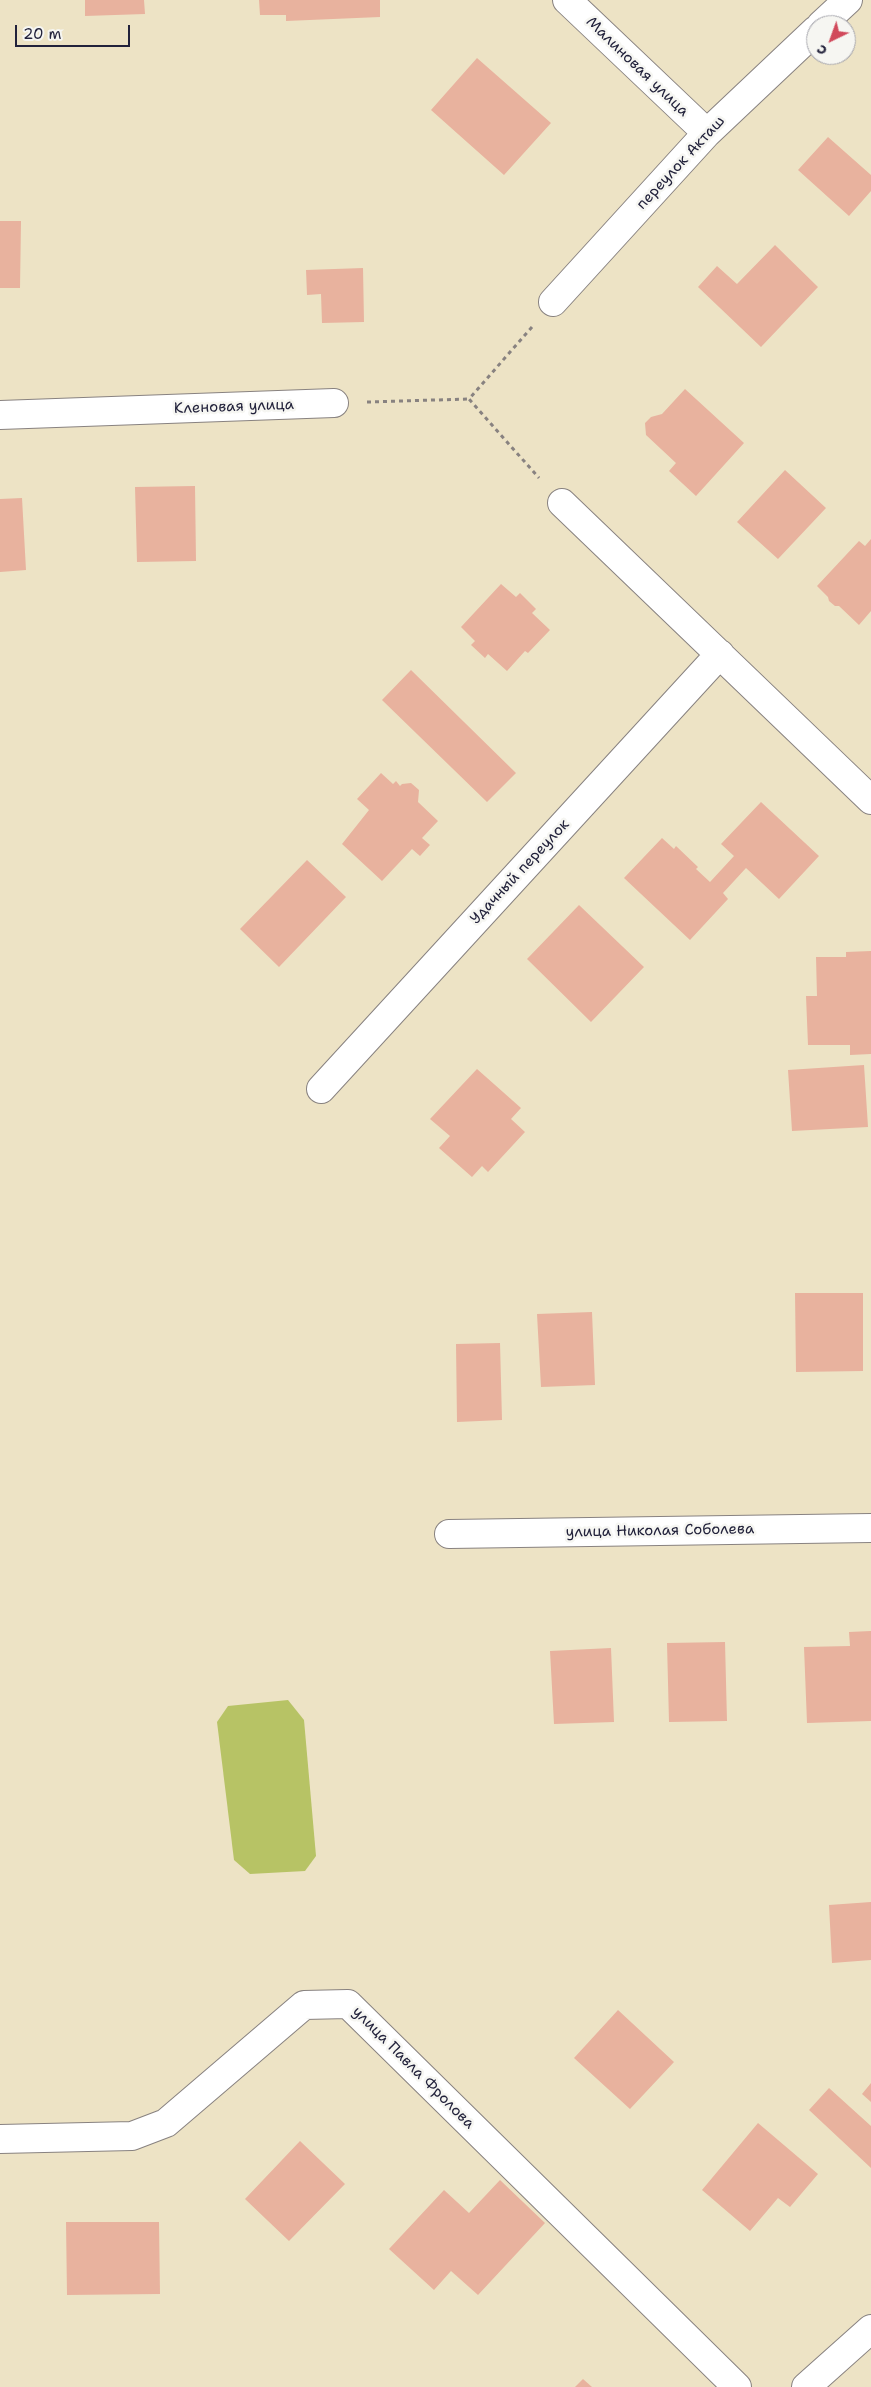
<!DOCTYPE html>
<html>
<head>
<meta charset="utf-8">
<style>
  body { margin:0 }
  #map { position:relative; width:871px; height:2387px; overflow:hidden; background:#ede3c5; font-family:"Shantell Sans",sans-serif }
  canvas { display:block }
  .north { position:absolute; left:806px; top:15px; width:50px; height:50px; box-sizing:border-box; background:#f6f6f2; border:1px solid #a1a1a9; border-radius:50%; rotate:222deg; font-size:14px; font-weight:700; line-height:20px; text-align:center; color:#22223b }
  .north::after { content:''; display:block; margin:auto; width:18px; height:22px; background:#d1495b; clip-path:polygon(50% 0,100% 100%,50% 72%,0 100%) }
  .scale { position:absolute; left:15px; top:25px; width:115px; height:22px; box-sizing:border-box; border:2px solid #22223b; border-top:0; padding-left:6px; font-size:15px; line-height:18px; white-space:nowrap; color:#22223b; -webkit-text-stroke:4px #f6f6f2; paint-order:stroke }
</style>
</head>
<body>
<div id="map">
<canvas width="871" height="2387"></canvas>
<div class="north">С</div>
<div class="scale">20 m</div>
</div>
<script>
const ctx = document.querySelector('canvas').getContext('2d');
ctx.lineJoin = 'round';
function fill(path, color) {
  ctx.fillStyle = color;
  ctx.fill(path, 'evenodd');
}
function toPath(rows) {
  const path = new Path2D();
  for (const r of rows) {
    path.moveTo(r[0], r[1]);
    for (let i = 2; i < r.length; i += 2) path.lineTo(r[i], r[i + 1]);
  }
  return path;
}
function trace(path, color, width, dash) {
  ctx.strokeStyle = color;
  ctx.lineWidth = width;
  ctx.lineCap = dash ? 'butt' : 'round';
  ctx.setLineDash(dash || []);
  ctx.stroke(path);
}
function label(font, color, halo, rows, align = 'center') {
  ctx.font = font + ' "Shantell Sans",sans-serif';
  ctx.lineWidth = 5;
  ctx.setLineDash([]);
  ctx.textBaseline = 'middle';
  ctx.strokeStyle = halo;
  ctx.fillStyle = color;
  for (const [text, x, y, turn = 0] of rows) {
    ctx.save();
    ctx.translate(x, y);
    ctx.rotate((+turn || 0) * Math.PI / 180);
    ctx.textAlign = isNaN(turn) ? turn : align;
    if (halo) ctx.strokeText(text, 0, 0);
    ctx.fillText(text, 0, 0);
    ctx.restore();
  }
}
const green = toPath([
  [288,1700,304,1720,316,1856,305,1871,250,1874,234,1860,217,1722,228,1706]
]);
const building = toPath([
  [85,0,144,0,145,14,85,16],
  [259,0,380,0,380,17,286,21,286,15,260,15],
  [477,58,551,123,504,175,431,110],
  [828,137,871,175,871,191,849,216,798,170],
  [0,221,21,221,20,288,0,288],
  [775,245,818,287,761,347,698,287,717,266,737,284],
  [363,268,364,322,322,323,321,294,307,295,306,270],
  [685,389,744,443,696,496,669,471,676,463,646,435,645,423,651,417,662,414],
  [785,470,826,508,778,559,737,522],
  [195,486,196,561,137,562,135,487],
  [22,498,26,570,0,572,0,499],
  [871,539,871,611,859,625,839,606,835,606,829,601,828,597,817,586,859,541,865,546],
  [501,584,516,597,520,593,536,609,532,613,550,630,528,653,525,651,507,671,488,654,485,658,471,645,475,641,461,627],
  [411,670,516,773,487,802,382,700],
  [381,773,393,784,396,781,400,786,402,784,411,783,419,790,418,802,438,821,422,838,430,845,420,856,412,849,382,881,342,844,369,810,357,799],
  [761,802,819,856,779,899,746,868,723,893,728,899,690,940,624,878,662,838,674,849,676,846,698,867,696,869,710,882,734,856,721,844],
  [307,860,346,897,279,967,240,929],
  [579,905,644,967,591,1022,527,959],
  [871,951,871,1054,850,1055,850,1045,808,1045,806,996,817,996,816,957,846,957,846,952],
  [864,1065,868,1127,792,1131,788,1070],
  [477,1069,521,1108,511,1119,525,1132,488,1172,482,1166,472,1177,439,1148,450,1136,430,1119],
  [795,1293,863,1293,863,1371,796,1372],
  [592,1312,595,1385,541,1387,537,1314],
  [500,1343,502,1420,457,1422,456,1344],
  [871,1631,871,1721,807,1723,804,1647,850,1646,849,1632],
  [725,1642,727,1721,669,1722,667,1643],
  [611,1648,614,1722,554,1724,550,1651],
  [871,1902,871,1960,832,1963,829,1905],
  [618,2010,674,2062,630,2109,574,2058],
  [871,2083,871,2102,862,2094],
  [829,2088,871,2126,871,2168,809,2110],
  [758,2123,818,2174,790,2207,778,2198,750,2231,702,2190],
  [300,2141,345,2184,289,2241,245,2199],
  [500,2180,545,2223,478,2295,451,2271,434,2290,389,2249,444,2190,469,2213],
  [66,2222,159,2222,160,2294,67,2295],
  [583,2379,592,2387,575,2387]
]);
const path = toPath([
  [532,327,469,399,539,478],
  [367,402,469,399]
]);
const street = toPath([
  [567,0,707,133],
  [821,25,848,0],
  [553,302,707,133,816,30],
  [0,415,334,403],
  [562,503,871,800],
  [321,1089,720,654],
  [449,1534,871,1528],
  [0,2139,132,2136,166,2123,304,2005,348,2004,737,2387],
  [806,2387,871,2329]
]);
const streetNames = [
  ["Малиновая улица",637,67,44],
  ["переулок Акташ",681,163,-47],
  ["Кленовая улица",234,407,-2],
  ["Удачный переулок",520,872,-47],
  ["улица Николая Соболева",660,1531,-1],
  ["улица Павла Фролова",413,2068,45]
];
fill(green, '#b7c365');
fill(building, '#e8b29e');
trace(street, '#888280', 30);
trace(path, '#888280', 3, [4, 4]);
trace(street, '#fff', 28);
label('15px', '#22223b', '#f6f6f2', streetNames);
</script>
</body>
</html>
